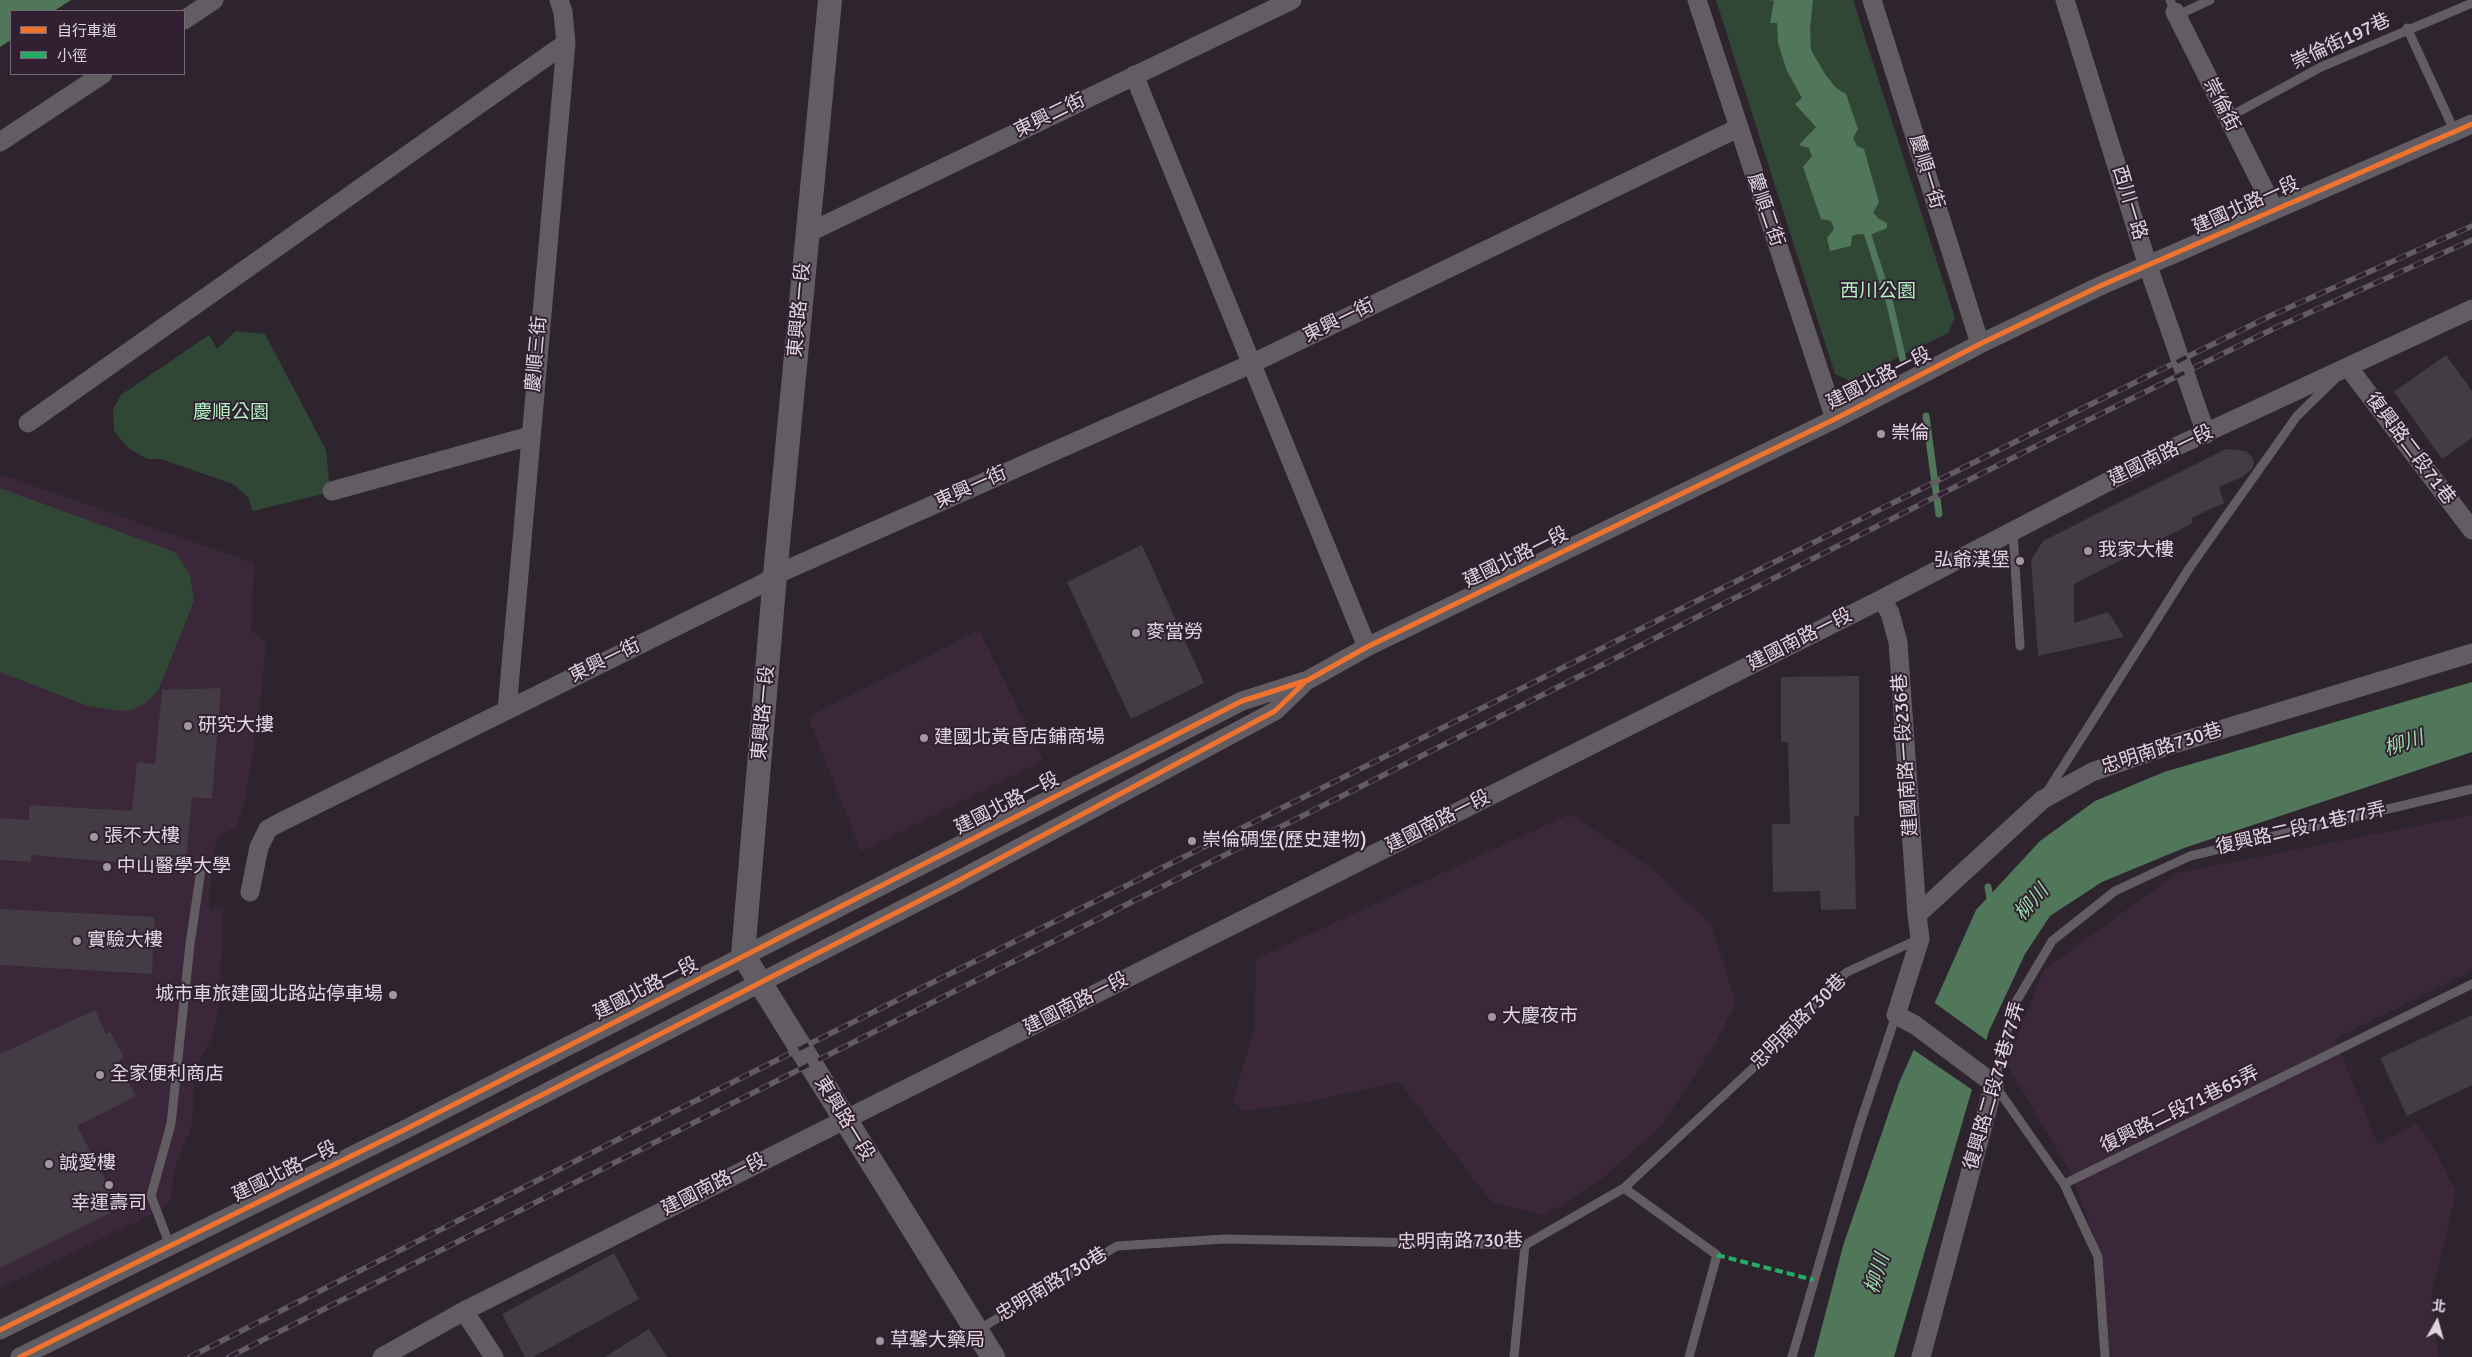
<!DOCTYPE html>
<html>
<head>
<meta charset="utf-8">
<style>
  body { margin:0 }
  #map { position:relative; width:2472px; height:1357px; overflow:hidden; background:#2d242d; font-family:Signika,"Noto Sans TC",sans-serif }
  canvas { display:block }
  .legend { position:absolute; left:10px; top:10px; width:175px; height:65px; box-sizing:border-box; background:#312031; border:1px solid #776877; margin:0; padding:6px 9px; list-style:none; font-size:15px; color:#e0d5df }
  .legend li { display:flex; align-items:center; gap:10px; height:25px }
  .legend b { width:25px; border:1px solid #776877 }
  .north { position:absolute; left:2412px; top:1297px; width:50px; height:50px; -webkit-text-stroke:4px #312031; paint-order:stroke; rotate:7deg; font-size:14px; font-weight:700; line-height:20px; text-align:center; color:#e0d5df }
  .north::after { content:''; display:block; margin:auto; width:18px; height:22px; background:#e0d5df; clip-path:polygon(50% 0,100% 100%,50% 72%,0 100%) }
</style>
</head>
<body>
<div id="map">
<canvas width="2472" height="1357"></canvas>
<ul class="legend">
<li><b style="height:6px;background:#ef722f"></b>自行車道</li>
<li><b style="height:6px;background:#26ab63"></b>小徑</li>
</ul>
<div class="north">北</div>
</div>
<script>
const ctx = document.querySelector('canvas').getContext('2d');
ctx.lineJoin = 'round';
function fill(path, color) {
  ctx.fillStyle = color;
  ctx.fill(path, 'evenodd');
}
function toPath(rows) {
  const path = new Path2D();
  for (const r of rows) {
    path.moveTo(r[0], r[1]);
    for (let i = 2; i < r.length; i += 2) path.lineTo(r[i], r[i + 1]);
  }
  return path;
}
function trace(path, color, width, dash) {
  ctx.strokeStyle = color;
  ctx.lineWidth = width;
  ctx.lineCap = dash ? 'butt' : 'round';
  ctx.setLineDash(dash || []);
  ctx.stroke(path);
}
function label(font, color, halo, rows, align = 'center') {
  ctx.font = font + ' Signika,"Noto Sans TC",sans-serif';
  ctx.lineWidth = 4;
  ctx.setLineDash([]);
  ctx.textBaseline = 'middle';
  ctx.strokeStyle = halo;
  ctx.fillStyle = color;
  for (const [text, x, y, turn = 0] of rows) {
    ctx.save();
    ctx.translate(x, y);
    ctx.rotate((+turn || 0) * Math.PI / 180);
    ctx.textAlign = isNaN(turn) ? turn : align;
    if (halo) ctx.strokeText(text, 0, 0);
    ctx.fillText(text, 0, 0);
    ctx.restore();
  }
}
const built = toPath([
  [0,474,254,563,251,631,266,642,258,724,246,795,237,827,217,836,209,897,209,911,224,905,218,1015,213,1036,195,1069,192,1125,174,1171,170,1202,160,1210,0,1288],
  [979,630,1043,760,861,851,808,717],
  [1570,814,1654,870,1711,925,1736,1003,1716,1042,1661,1126,1602,1179,1545,1215,1492,1203,1399,1082,1303,1103,1242,1111,1233,1099,1254,1031,1256,959],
  [2472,815,2472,971,2335,1039,2378,1144,2417,1123,2431,1143,2456,1192,2432,1293,2438,1357,2104,1357,2106,1323,2093,1235,2072,1175,2006,1063,2044,970,2177,873]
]);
const green = toPath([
  [1716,0,1853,0,1955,318,1948,333,1850,381,1835,374],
  [236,331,265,334,326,450,330,492,253,511,248,497,233,484,161,459,147,459,128,448,114,431,113,409,121,395,209,335,217,349],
  [0,488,175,552,190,575,194,601,158,691,147,702,133,710,122,711,88,706,0,672]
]);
const water = toPath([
  [0,0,71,0,54,11,11,11,11,40,0,47],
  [1770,0,1813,0,1810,28,1811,50,1825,74,1836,88,1846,94,1858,129,1853,138,1857,146,1864,149,1879,202,1873,213,1879,219,1887,223,1887,228,1870,235,1858,234,1852,236,1851,246,1830,251,1827,238,1834,229,1831,221,1821,219,1803,167,1812,156,1809,148,1799,145,1816,127,1795,104,1802,98,1787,71,1778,43,1777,23,1770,23,1774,1],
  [2472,682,2472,752,2184,848,2102,882,2050,916,2025,954,1989,1031,1894,1357,1814,1357,1843,1246,1899,1083,1976,910,2040,841,2095,801,2164,772]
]);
const pier = toPath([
  [1932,1001,1989,1042,1974,1091,1911,1048]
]);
const stream = toPath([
  [1865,226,1890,304,1903,360],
  [1926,416,1939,514],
  [1988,887,1991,904]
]);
const building = toPath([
  [2446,355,2472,391,2472,438,2442,459,2394,392],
  [2226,449,2246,451,2252,457,2254,464,2251,470,2242,477,2219,487,2224,503,2191,518,2193,523,2074,584,2074,623,2108,612,2124,637,2038,656,2031,560,2043,541],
  [1142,545,1204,683,1131,719,1067,582],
  [1859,676,1859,816,1854,816,1856,909,1821,910,1820,891,1773,892,1772,824,1790,824,1788,742,1781,742,1781,677],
  [221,688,212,799,192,797,185,868,31,855,31,862,0,860,0,818,29,820,29,805,132,811,137,762,155,764,162,690],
  [0,909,155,917,152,974,0,965],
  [95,1010,106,1034,110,1032,124,1057,117,1062,136,1096,77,1126,120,1208,0,1268,0,1054],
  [2472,1015,2472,1085,2407,1116,2380,1058],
  [614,1253,639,1299,533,1357,525,1357,502,1314],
  [649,1329,667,1357,605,1357]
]);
const service = toPath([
  [2170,0,2175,12],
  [2176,16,2210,0],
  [2407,28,2454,130],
  [2227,118,2321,67,2472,3],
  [2013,532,2020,646],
  [2047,792,2190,567,2297,416,2335,379],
  [2064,1184,1994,1084,2013,1007,2052,941,2115,891,2190,856,2472,789],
  [1624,1188,1717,1255,1689,1357],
  [170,1246,151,1196,171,1124,190,944,202,863],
  [978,1330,1117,1246,1225,1239,1525,1245,1624,1188,1780,1043,1823,994,1847,972,1919,939],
  [1514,1357,1525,1245],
  [1792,1357,1858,1130,1896,1015],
  [2105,1357,2098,1257,2064,1184,2472,984]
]);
const minor = toPath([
  [1697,0,1835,419],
  [1872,0,1980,344],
  [2065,0,2148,266,2206,434],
  [2175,12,2274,209],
  [184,20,214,0],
  [1134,75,1367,647],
  [0,142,103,74],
  [808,233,1292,0],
  [2348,367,2472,530],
  [28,423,566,43],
  [332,491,530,436],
  [1882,599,1890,613,1898,642,1917,915],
  [507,710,566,43,563,12,559,0],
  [250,892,259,847,268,829,281,822,764,583,775,575,1251,364,1738,128],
  [464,1311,494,1357],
  [0,1330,406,1129,1242,701,1308,680,1367,647,1835,419,1980,344,2100,286,2472,124],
  [20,1357,464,1135,952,884,1275,711,1303,684],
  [382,1357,464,1311,1882,599,2171,449,2472,309],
  [1921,1357,1994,1084,1915,1025,1896,1015,1920,939,1917,915,2042,800,2092,772,2164,747,2472,653]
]);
const tertiary = toPath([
  [830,0,775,575,743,955,993,1357]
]);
const rail = toPath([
  [190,1357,605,1146,2069,415,2270,316,2472,226],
  [229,1357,2074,427,2275,328,2472,240]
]);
const quiet = toPath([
  [1717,1255,1814,1280]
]);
const cycleway = toPath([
  [0,1330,406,1129,1242,701,1308,680,1367,647,1835,419,1980,344,2100,286,2472,124],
  [20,1357,464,1135,952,884,1275,711,1304,683]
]);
const markers = [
  [1881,434,5,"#a197a1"],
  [2088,551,5,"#a197a1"],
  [2020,561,5,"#a197a1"],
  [1136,633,5,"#a197a1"],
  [188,726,5,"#a197a1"],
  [924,738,5,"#a197a1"],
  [94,837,5,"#a197a1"],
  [1192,841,5,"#a197a1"],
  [107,867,5,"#a197a1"],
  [77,941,5,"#a197a1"],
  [393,995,5,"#a197a1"],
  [1492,1017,5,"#a197a1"],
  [100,1075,5,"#a197a1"],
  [49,1164,5,"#a197a1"],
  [109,1185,5,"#a197a1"],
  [880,1341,5,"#a197a1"]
];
const streetNames = [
  ["崇倫街197巷",2341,42,-25],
  ["崇倫街",2221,105,63],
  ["東興二街",1050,116,-26],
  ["慶順一街",1926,172,73],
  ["西川一路",2129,203,73],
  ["建國北路一段",2246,206,-24],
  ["慶順二街",1765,210,71],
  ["東興路一段",800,310,-85],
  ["東興一街",1339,321,-26],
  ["慶順三街",537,354,-85],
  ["建國北路一段",1879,379,-27],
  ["復興路二段71巷",2410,449,53],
  ["建國南路一段",2161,456,-26],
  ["東興一街",971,488,-24],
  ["建國北路一段",1516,558,-26],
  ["建國南路一段",1800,640,-27],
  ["東興一街",605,661,-26],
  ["東興路一段",764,713,-85],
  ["忠明南路730巷",2162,749,-18],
  ["建國南路一段236巷",1906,755,-94],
  ["建國北路一段",1007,804,-27],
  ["建國南路一段",1438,822,-27],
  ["復興路二段71巷77弄",2301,829,-13],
  ["建國北路一段",646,989,-27],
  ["建國南路一段",1076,1004,-27],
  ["忠明南路730巷",1799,1022,-45],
  ["復興路二段71巷77弄",1995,1086,-74],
  ["復興路二段71巷65弄",2180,1110,-26],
  ["東興路一段",844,1119,58],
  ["建國北路一段",285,1172,-26],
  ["建國南路一段",714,1185,-27],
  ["忠明南路730巷",1460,1242,-1],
  ["忠明南路730巷",1052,1285,-31]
];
const parkNames = [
  ["西川公園",1878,292],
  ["慶順公園",231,413]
];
const poiNames = [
  ["崇倫",1891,434],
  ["我家大樓",2098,551],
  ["弘爺漢堡",2010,561,"right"],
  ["麥當勞",1146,633],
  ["研究大摟",198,726],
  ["建國北黃昏店鋪商場",934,738],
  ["張不大樓",104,837],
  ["崇倫碉堡(歷史建物)",1202,841],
  ["中山醫學大學",117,867],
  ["實驗大樓",87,941],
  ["城市車旅建國北路站停車場",383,995,"right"],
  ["大慶夜市",1502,1017],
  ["全家便利商店",110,1075],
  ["誠愛樓",59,1164],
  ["幸運壽司",109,1204,"center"],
  ["草馨大藥局",890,1341]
];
const waterNames = [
  ["柳川",2404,744,-18],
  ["柳川",2032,903,-49],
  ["柳川",1878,1274,-73]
];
fill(built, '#3b273a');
fill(green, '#304736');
fill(water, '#50775a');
fill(pier, '#2d242d');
trace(stream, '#50775a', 7);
fill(building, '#443c44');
trace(service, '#625d62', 9);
trace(minor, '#625d62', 19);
trace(tertiary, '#625d62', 24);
trace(rail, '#635c63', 5.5);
trace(rail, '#312031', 4, [11]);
trace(quiet, '#26ab63', 4, [8, 4]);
trace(cycleway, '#ef722f', 5);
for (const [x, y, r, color] of markers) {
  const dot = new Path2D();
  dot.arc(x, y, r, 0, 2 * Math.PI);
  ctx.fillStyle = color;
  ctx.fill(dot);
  trace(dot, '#312031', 2);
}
label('19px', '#e0d5df', '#312031', streetNames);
label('19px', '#aff3bf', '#312031', parkNames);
label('19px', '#e0d5df', '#312031', poiNames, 'left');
label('italic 20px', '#9addaa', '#312031', waterNames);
</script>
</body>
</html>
